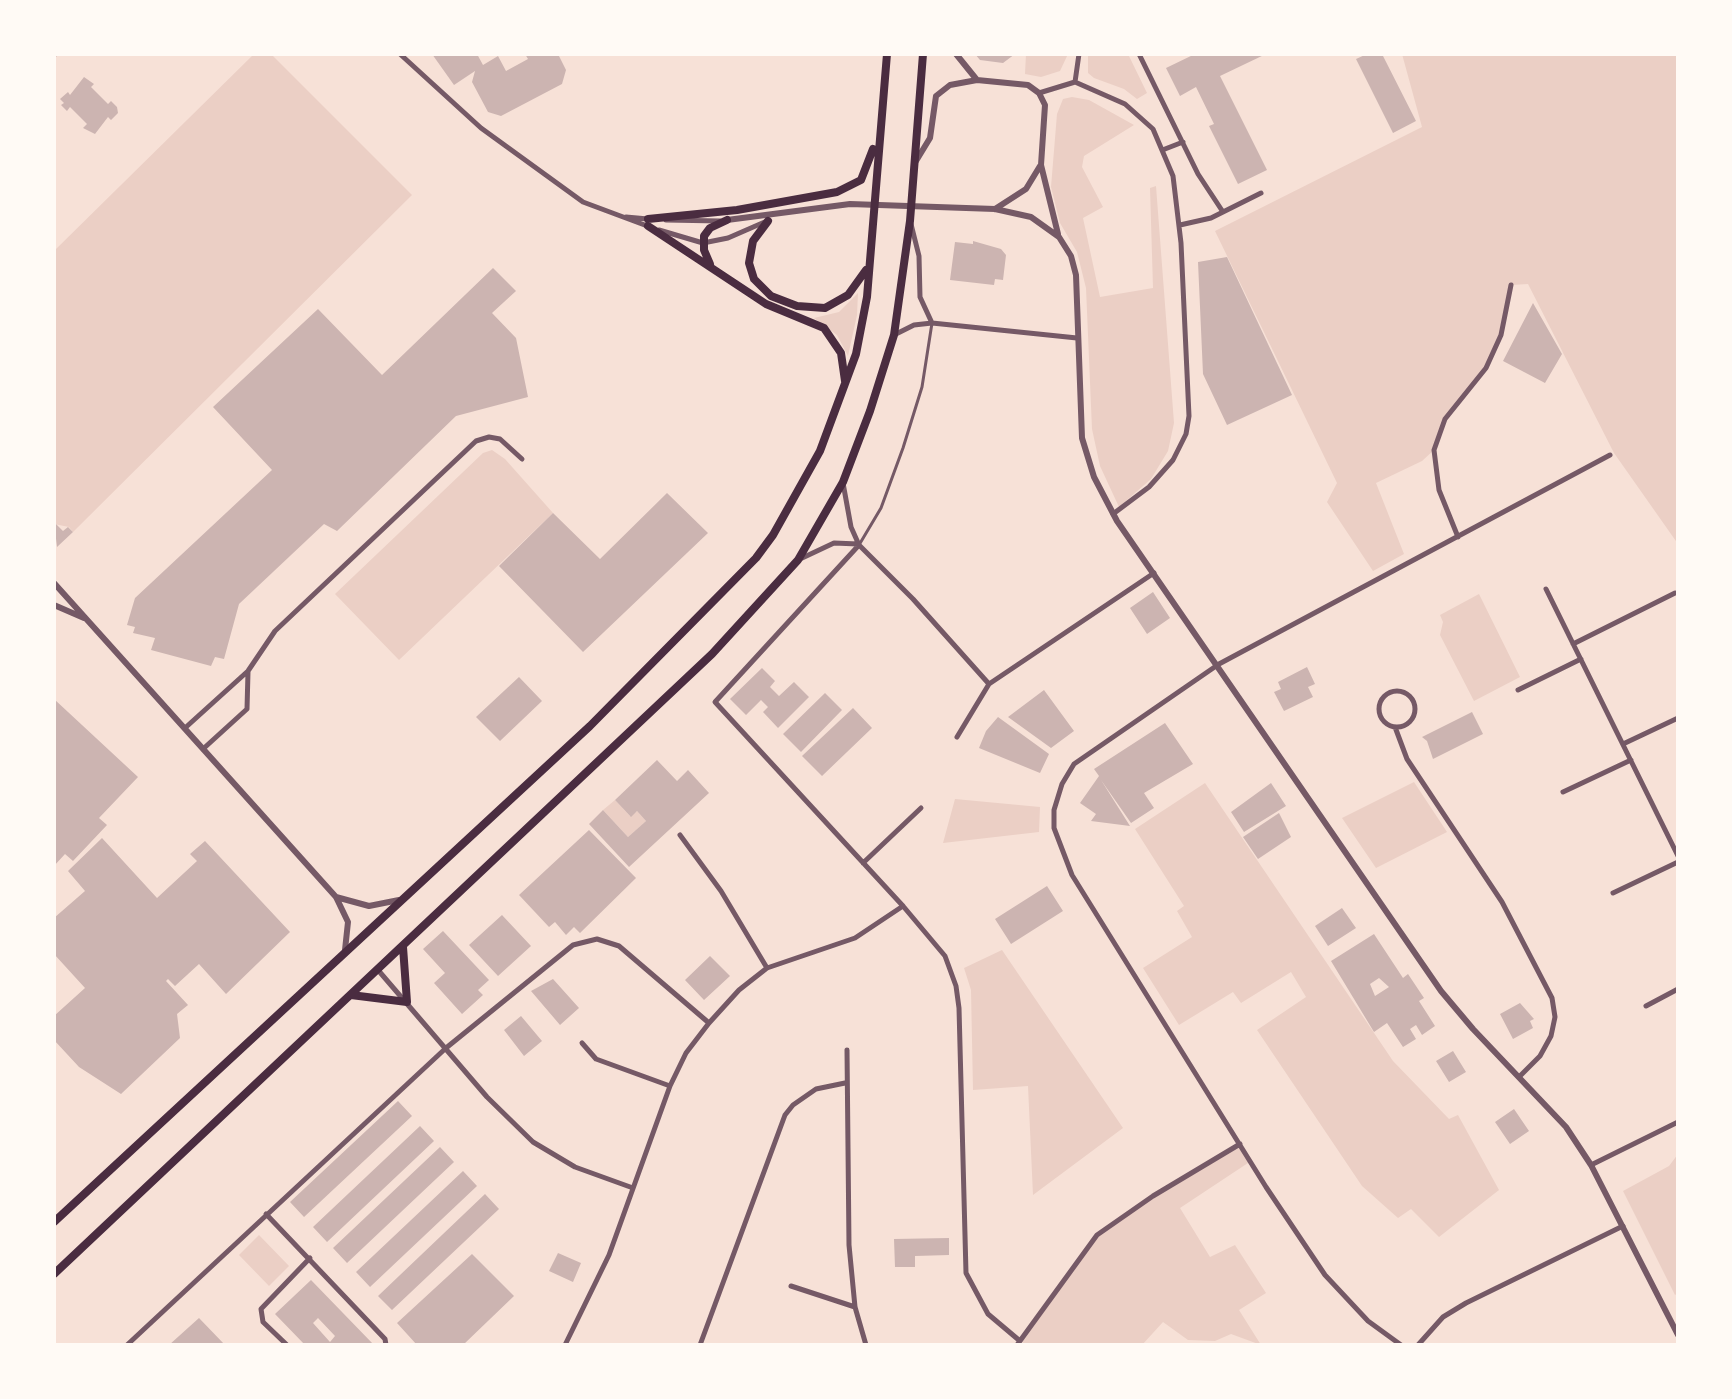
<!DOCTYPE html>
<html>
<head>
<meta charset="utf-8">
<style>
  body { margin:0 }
  #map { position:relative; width:1732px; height:1399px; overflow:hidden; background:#f7e1d7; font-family:"Public Sans",sans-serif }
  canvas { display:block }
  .frame { position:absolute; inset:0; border:56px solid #fffaf5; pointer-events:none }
</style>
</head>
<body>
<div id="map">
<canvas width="1732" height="1399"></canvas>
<div class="frame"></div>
</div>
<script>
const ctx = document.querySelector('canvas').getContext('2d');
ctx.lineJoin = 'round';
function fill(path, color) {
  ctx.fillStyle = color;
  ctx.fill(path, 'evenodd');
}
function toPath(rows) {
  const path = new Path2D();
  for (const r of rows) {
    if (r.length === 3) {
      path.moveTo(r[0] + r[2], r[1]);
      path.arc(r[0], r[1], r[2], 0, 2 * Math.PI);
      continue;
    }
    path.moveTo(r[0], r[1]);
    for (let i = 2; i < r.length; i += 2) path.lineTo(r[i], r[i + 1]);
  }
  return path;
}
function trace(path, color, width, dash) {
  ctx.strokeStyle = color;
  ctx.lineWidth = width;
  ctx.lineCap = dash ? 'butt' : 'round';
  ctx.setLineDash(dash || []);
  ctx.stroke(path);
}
const green = toPath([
  [254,54,271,54,412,195,73,532,69,527,54,524,54,251],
  [1026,54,1068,54,1060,71,1041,77,1025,74],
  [1088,54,1128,54,1147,93,1137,99,1124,89,1094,78,1088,73],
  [1402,54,1678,54,1678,544,1614,453,1528,284,1512,285,1501,335,1486,368,1445,419,1434,450,1422,461,1376,483,1404,554,1373,571,1327,502,1337,483,1215,231,1422,127],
  [1072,97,1089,100,1134,125,1084,156,1082,167,1103,207,1083,218,1100,297,1153,288,1150,188,1156,186,1174,423,1168,451,1151,479,1119,507,1100,466,1092,429,1086,288,1077,252,1060,223,1051,187,1057,114,1063,99],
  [858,293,857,315,848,356,837,335,814,318,839,312],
  [492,450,505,459,553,513,399,660,335,594,483,453],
  [1479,594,1520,677,1474,701,1440,635,1443,622,1440,615],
  [1414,782,1447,832,1376,868,1342,818],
  [1205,783,1393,1061,1449,1119,1458,1115,1499,1190,1439,1237,1411,1209,1398,1218,1362,1186,1257,1030,1306,997,1291,972,1241,1003,1233,992,1179,1025,1143,968,1192,937,1177,911,1184,906,1135,829],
  [955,799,1040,807,1039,832,943,843],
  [615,800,630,816,637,811,646,821,628,837,603,810],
  [1002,950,1123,1128,1033,1195,1028,1086,973,1090,971,990,964,968],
  [1240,1144,1251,1161,1180,1208,1210,1257,1235,1245,1266,1293,1239,1310,1261,1345,1231,1334,1215,1341,1188,1340,1163,1322,1142,1345,1027,1345,1020,1341,1097,1235,1153,1196],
  [1678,1154,1678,1293,1675,1295,1623,1191,1669,1166],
  [259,1235,289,1266,269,1286,239,1255]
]);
const building = toPath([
  [432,54,477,54,483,65,498,56,506,71,528,59,525,54,558,54,566,70,562,84,501,116,488,112,472,82,475,71,454,85],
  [975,54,1015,54,1003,63,980,60],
  [1195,54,1266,54,1220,76,1267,170,1238,184,1209,126,1214,124,1196,87,1180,96,1166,68],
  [1367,54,1382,54,1416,121,1393,133,1356,59],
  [84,77,94,84,91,87,108,104,111,101,117,107,118,113,111,120,108,117,95,134,83,128,87,124,70,107,67,111,61,105,64,103,60,99,68,92,70,95],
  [973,241,1001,249,1006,255,1003,280,995,279,994,285,950,280,955,242,973,244],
  [1227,257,1292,395,1227,425,1203,374,1198,262],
  [493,268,516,291,492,313,516,338,528,397,456,416,337,531,324,524,239,604,224,659,215,657,211,666,151,650,155,638,133,633,135,627,127,625,135,598,272,470,213,407,318,309,382,375],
  [1533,303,1562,354,1545,383,1503,361],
  [667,493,708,533,583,652,499,566,553,513,600,559],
  [54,522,63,531,68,527,73,532,57,547],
  [1153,592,1170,618,1147,634,1130,608],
  [1307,667,1315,684,1308,687,1313,697,1284,711,1274,692,1281,689,1278,682],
  [762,668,775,681,770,687,779,696,794,682,809,697,778,728,763,712,768,707,761,700,746,715,730,699],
  [519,677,542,701,500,741,476,717],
  [1044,690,1074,731,1051,748,1008,717],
  [825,693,842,710,801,752,783,734],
  [54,699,138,777,99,818,107,825,73,861,65,854,54,866],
  [853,708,872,728,822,776,802,756],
  [1472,712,1483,734,1433,759,1427,741,1422,737],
  [998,717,1049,754,1040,773,979,748,986,731],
  [1165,723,1193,764,1144,793,1154,808,1131,823,1101,780,1130,826,1091,821,1096,814,1080,803,1099,776,1094,769],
  [657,760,677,781,688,770,709,793,629,867,589,824,603,810,628,837,646,821,637,811,631,817,615,800],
  [1271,783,1286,806,1244,832,1231,812],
  [1279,813,1291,837,1258,859,1243,837],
  [589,830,636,878,580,933,574,927,566,935,555,922,549,927,519,895],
  [102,838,157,898,197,861,190,854,205,841,290,932,226,994,199,964,175,986,168,979,166,981,188,1005,177,1014,180,1038,121,1094,79,1067,54,1040,54,1016,85,988,54,954,54,918,85,891,68,871],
  [1047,886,1063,911,1011,944,995,919],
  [1342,908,1356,928,1328,946,1315,926],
  [502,915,531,946,498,976,469,945],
  [443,931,489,980,478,990,483,995,462,1014,434,983,445,973,423,949],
  [1374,934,1403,978,1408,974,1424,998,1419,1001,1435,1026,1422,1035,1416,1025,1410,1029,1416,1039,1403,1047,1387,1023,1374,1032,1331,961],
  [1379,978,1389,987,1375,996,1370,984],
  [710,956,730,976,704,1000,685,980],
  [553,979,579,1008,560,1025,531,991],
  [1520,1003,1534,1019,1530,1021,1533,1028,1513,1039,1500,1014],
  [521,1016,542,1041,524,1056,504,1030],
  [1453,1051,1466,1072,1449,1082,1436,1061],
  [398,1101,412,1116,304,1217,290,1202],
  [1514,1109,1529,1131,1510,1144,1495,1122],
  [420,1126,434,1141,327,1242,313,1227],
  [440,1147,454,1162,347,1263,333,1248],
  [463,1171,477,1186,370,1287,356,1272],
  [485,1194,499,1209,392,1310,378,1296],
  [949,1238,949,1255,915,1256,915,1267,895,1267,894,1239],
  [558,1253,581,1263,573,1282,549,1271],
  [472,1254,514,1296,463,1345,417,1345,397,1323],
  [311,1280,374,1345,305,1345,275,1314],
  [318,1318,335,1336,330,1342,313,1323],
  [199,1318,225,1345,169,1345]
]);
const service = toPath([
  [859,545,881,508,903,448,922,387,932,323]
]);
const minor = toPath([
  [400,54,481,128,583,202,650,227],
  [1139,54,1198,174,1223,212],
  [54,55,55,54],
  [1075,82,1079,54],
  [1039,93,1075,82,1125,104,1153,129,1173,176,1181,243,1189,416,1186,434,1173,460,1149,487,1113,514],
  [1165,149,1183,142],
  [626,217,648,219],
  [666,220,720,221],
  [911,224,919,256,920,297,932,323],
  [1180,225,1211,218,1261,193],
  [659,230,703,243,728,238,767,221],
  [894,335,914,325,932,323,1077,338],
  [843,483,851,527,859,545,913,599,989,684],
  [1458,537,1439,490,1434,450,1445,419,1486,368,1501,335,1511,285],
  [859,545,715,702,903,906,945,956,956,986,959,1008,966,1273,988,1314,1020,1341],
  [800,559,834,543,858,544],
  [1546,589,1678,856],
  [1573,644,1675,593],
  [1518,690,1581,659],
  [1397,709,18],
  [1395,727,1407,759,1502,902,1552,998,1555,1017,1551,1036,1540,1056,1519,1077],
  [185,728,248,671,275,631,476,441,489,437,500,439,522,459],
  [957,737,989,684,1154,573],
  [1623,744,1678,718],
  [203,749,247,709,248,672],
  [1563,792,1631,760],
  [680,835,721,891,767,968],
  [863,863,921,808],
  [1613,893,1678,862],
  [378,970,487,1097,533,1142,575,1167,633,1188],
  [1646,1006,1678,989],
  [582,1043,596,1059,670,1086],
  [847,1050,849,1245,855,1307,866,1345],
  [1591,1165,1678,1122],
  [266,1214,385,1339,386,1345],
  [791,1286,855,1307],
  [127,1345,446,1048,573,945,597,939,619,946,709,1023],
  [287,1345,263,1322,261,1309,310,1258],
  [565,1345,609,1255,670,1086,686,1053,709,1023,739,990,767,968,855,938,903,906],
  [700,1345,785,1115,793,1105,816,1089,845,1083],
  [1017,1345,1097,1235,1153,1196,1240,1144],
  [1401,1345,1368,1321,1325,1275,1266,1187,1072,875,1054,828,1054,810,1062,784,1074,764,1219,664,1610,455],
  [1418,1345,1443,1317,1466,1303,1623,1226]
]);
const tertiary = toPath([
  [956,54,977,80],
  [916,161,930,138,936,96,950,85,977,80,1028,85,1039,93,1045,105,1041,165,1058,234],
  [995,209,1026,189,1040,166],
  [727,220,850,204,995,209,1031,217,1059,237,1071,256,1076,275,1082,438,1094,477,1117,521,1441,991,1473,1029,1566,1127,1591,1165,1678,1335],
  [54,583,336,897,348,922,345,950],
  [54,605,84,618],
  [336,897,369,906,399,900]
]);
const primary = toPath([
  [648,219,737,210,837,192,861,180,873,149],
  [768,221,753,241,749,263,754,279,771,296,797,306,825,308,848,295,866,270],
  [648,226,766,304,824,328,841,353,845,381],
  [710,264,704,250,704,236,710,228,727,220],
  [351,995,407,1002,403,947],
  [54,1222,590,726,756,558,773,535,820,451,856,354,867,297,887,54],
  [54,1274,712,654,798,560,843,482,870,411,894,335,910,221,923,54]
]);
fill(green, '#ebcfc5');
fill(building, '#ccb4b1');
trace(service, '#755966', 3);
trace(minor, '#755966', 5);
trace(tertiary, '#755966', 6);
trace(primary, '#4a2c40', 8);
</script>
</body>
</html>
